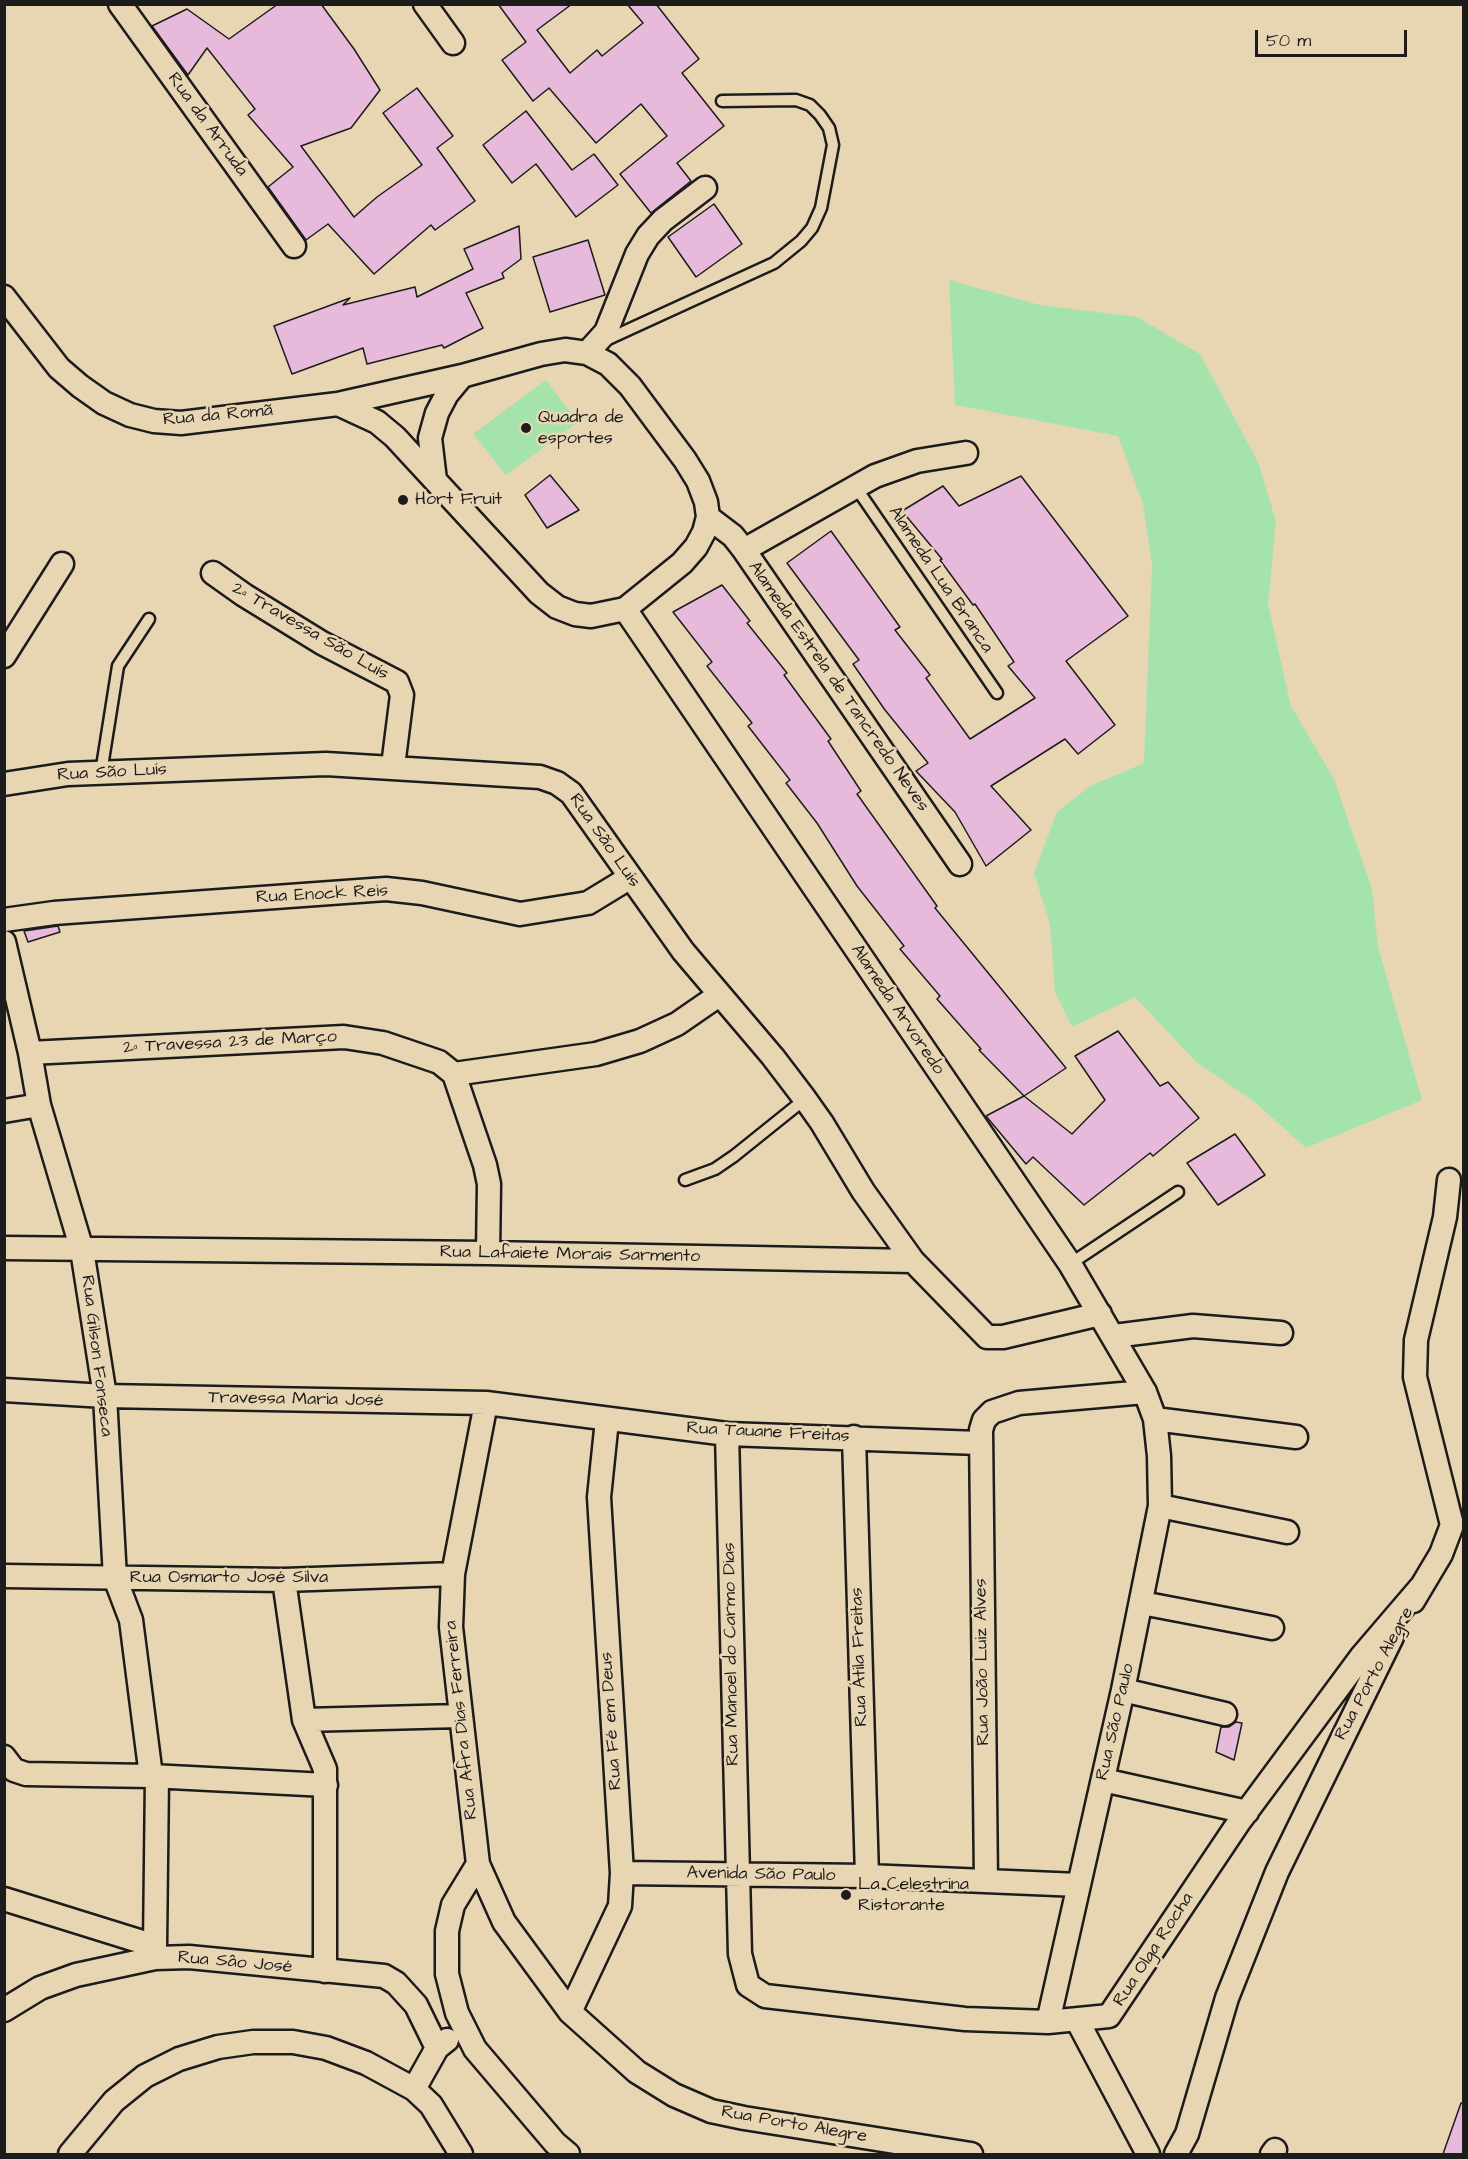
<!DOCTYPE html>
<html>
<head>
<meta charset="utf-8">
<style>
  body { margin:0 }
  #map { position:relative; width:1468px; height:2159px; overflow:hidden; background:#e8d6b3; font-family:"Architects Daughter",sans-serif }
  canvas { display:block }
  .frame { position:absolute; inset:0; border:6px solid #1c1c1c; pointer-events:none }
  .scale { position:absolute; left:1255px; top:30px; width:152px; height:27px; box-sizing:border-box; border:3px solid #1c1c1c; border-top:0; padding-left:8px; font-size:18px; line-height:21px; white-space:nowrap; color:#1c1c1c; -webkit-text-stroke:4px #e8d6b3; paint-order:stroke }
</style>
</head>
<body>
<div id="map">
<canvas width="1468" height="2159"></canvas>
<div class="frame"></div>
<div class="scale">50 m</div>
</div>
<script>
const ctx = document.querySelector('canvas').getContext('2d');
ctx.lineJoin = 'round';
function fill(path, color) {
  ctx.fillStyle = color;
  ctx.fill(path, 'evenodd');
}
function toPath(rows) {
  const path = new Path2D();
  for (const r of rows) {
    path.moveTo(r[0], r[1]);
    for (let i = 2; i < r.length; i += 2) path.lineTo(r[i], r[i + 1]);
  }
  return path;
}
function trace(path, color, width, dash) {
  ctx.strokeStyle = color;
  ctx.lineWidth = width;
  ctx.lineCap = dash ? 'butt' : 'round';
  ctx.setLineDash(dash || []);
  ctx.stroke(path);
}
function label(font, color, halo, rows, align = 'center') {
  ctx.font = font + ' "Architects Daughter",sans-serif';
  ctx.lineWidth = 5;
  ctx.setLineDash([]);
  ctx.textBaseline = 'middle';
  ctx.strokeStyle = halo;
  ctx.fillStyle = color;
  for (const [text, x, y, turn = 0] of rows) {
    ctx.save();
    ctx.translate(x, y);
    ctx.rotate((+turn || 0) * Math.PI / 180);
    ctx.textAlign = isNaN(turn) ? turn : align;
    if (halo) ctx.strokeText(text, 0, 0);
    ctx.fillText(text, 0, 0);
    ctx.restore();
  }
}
const green = toPath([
  [949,280,1040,305,1137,317,1200,354,1258,462,1276,521,1268,604,1291,706,1334,779,1372,889,1378,947,1422,1100,1306,1148,1257,1104,1195,1061,1135,997,1072,1027,1055,992,1050,924,1034,873,1057,812,1090,786,1144,763,1152,565,1143,504,1118,436,955,405],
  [546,380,578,422,506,475,473,434]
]);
const building = toPath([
  [278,4,321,4,354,49,380,90,351,128,301,146,354,217,377,197,422,165,383,113,417,88,453,136,437,148,475,201,435,230,431,225,374,274,328,224,306,240,268,187,293,167,248,115,255,109,207,48,188,75,152,26,187,9,229,39,278,4],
  [498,4,572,4,537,30,570,73,597,50,602,56,643,23,627,4,656,4,699,59,682,73,724,126,677,163,691,181,651,213,620,174,667,136,641,104,596,143,549,88,533,101,502,60,526,42,498,4],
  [526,111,572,170,594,154,618,185,576,217,536,164,512,183,483,145,526,111],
  [714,204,742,244,696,277,668,237,714,204],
  [519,226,521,259,502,273,504,278,466,293,483,328,444,348,442,345,367,364,363,348,292,374,274,326,350,298,343,305,415,287,417,297,473,269,464,249,519,226],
  [588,240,605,295,550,312,533,257,588,240],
  [550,475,579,510,547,528,525,495,550,475],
  [1021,476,1128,616,1066,661,1115,725,1078,754,1065,739,991,786,1031,830,986,866,955,812,916,771,928,763,885,710,853,664,859,660,787,563,831,531,900,627,895,630,930,675,926,678,970,739,1035,698,1008,666,1014,662,975,604,973,605,940,560,942,559,902,511,943,486,959,506,1021,476],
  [722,585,750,621,747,623,787,673,784,675,831,739,828,741,861,791,857,794,937,906,935,908,1066,1068,1024,1096,979,1050,981,1049,937,999,940,996,900,949,904,946,857,886,817,823,786,783,790,780,748,726,752,723,707,666,712,662,673,612,722,585],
  [58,926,60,932,28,942,24,931,58,926],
  [1118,1031,1160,1086,1168,1082,1199,1118,1153,1156,1150,1153,1084,1205,1033,1157,1026,1164,986,1116,1024,1096,1072,1134,1105,1100,1075,1056,1118,1031],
  [1235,1134,1265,1175,1218,1205,1187,1163,1235,1134],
  [1236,1722,1242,1723,1234,1760,1216,1752,1221,1727,1229,1727,1236,1722],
  [1461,2103,1464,2104,1464,2154,1443,2154,1461,2103]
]);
const service = toPath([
  [606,340,774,263,801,241,812,228,821,208,833,145,829,128,820,115,810,105,796,100,722,101],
  [855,486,997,693],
  [101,773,118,666,149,619],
  [685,1180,715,1169,734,1156,805,1099],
  [1070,1264,1178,1192]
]);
const minor = toPath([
  [120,4,294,246],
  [425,4,453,43],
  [4,297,59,368,80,386,104,403,130,415,154,421,181,423,338,404,462,376,541,354,565,350,587,353,608,364,630,386,685,460,698,481,706,502,708,517,704,532,696,547,682,563,625,609,591,616,575,614,557,607,539,593,395,437,377,422,338,404],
  [587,353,606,332,637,254,648,236,663,220,705,188],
  [435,480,430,438,437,413,447,394,462,376],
  [708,517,733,536,744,550,960,864],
  [744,550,875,476,917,461,966,453],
  [213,573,244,595,322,643,397,682,402,695,393,766],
  [625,609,1070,1264,1145,1392,1155,1419,1159,1456,1160,1506,1123,1690,1048,2022],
  [4,656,62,564],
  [4,784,68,774,326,764,540,777,557,783,571,793,683,951,773,1057,805,1099,822,1123,863,1191,913,1261],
  [4,920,54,913,386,889,422,893,520,914,588,903,629,878],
  [4,942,30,1053,39,1105,82,1250,105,1396,115,1578,131,1620,151,1776],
  [30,1053,344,1037,383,1043,439,1062,454,1074,485,1165,489,1184,488,1253],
  [454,1074,596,1054,640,1041,677,1024,719,995],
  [4,1111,39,1105],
  [4,1248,488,1253,913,1261,987,1337,1003,1337,1100,1314],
  [1114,1336,1193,1326,1281,1333],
  [4,1390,105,1396,486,1403,727,1434,979,1443],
  [486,1403,453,1574,451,1627,478,1864,453,1905,447,1931,447,1974,457,2013,475,2049,555,2143,568,2154],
  [1155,1419,1296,1437],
  [727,1434,740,1954,748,1985,765,1996,965,2019,1048,2022,1109,2016,1239,1822,1361,1657,1420,1588],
  [854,1437,867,1876],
  [1160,1506,1287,1532],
  [4,1576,284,1580,453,1574],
  [284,1580,304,1720,325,1769,325,1971],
  [1413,1601,1441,1554,1452,1525,1415,1377,1416,1340,1445,1217,1449,1180],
  [1142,1603,1272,1628],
  [1123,1690,1225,1714],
  [304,1720,459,1716],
  [4,1757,14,1770,26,1774,151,1776,326,1785],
  [1103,1780,1247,1812],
  [478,1864,504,1922,570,2012,637,2072,674,2095,711,2111,744,2118,971,2154],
  [622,1873,867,1876,1079,1885],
  [986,1881,981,1430,984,1420,992,1412,1019,1403,1145,1392],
  [4,1899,155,1946,155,1958],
  [155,1946,157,1777],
  [4,2010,40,1988,76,1975,155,1958,189,1957,384,1976,396,1983,416,2005,437,2048],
  [570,2012,620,1906,622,1873,599,1497,607,1420],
  [1077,2020,1148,2154],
  [414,2089,437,2048,447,2040],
  [70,2154,114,2101,145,2076,179,2059,218,2047,253,2042,293,2042,326,2048,366,2063,414,2089,431,2105,461,2154],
  [1176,2154,1187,2134,1227,1998,1277,1872,1392,1637],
  [1272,2154,1275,2150]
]);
const markers = [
  [526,428,6,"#1c1c1c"],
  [403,500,6,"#1c1c1c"],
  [846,1895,6,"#1c1c1c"]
];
const streetNames = [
  ["Rua da Arruda",207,125,54],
  ["Rua da Romã",218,416,-5],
  ["Alameda Lua Branca",940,580,56],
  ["2ª Travessa São Luís",310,632,30],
  ["Alameda Estrela de Tancredo Neves",838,687,55],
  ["Rua São Luís",112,773,-3],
  ["Rua São Luís",604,841,55],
  ["Rua Enock Reis",322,895,-3],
  ["Alameda Arvoredo",897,1010,56],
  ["2ª Travessa 23 de Março",230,1043,-3],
  ["Rua Lafaiete Morais Sarmento",570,1255,1],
  ["Rua Gilson Fonseca",96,1356,83],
  ["Travessa Maria José",296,1400,1],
  ["Rua Tauane Freitas",768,1433,3],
  ["Rua Osmarto José Silva",229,1578],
  ["Rua Manoel do Carmo Dias",732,1654,-91],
  ["Rua Átila Freitas",860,1657,-92],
  ["Rua João Luiz Alves",983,1662,-91],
  ["Rua Porto Alegre",1375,1674,-62],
  ["Rua Afra Dias Ferreira",462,1720,-96],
  ["Rua Fé em Deus",612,1721,-94],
  ["Rua São Paulo",1116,1722,-77],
  ["Avenida São Paulo",761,1875,1],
  ["Rua Olga Rocha",1154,1950,-57],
  ["Rua Sâo José",235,1963,5],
  ["Rua Porto Alegre",794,2125,10]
];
const poiNames = [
  ["Quadra de",538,418],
  ["esportes",538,439],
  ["Hort Fruit",415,500],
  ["La Celestrina",858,1885],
  ["Ristorante",858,1906]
];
fill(green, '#a4e4ac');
fill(building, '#e7b9db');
trace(building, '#1c1c1c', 1.5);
trace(service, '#1c1c1c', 15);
trace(minor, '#1c1c1c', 27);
trace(service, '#e8d6b3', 10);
trace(minor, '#e8d6b3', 22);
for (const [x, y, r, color] of markers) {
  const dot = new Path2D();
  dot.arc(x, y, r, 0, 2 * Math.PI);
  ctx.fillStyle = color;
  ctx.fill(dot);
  trace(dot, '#e8d6b3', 2);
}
label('18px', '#1c1c1c', '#e8d6b3', streetNames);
label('18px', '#1c1c1c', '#e8d6b3', poiNames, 'left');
</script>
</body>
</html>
